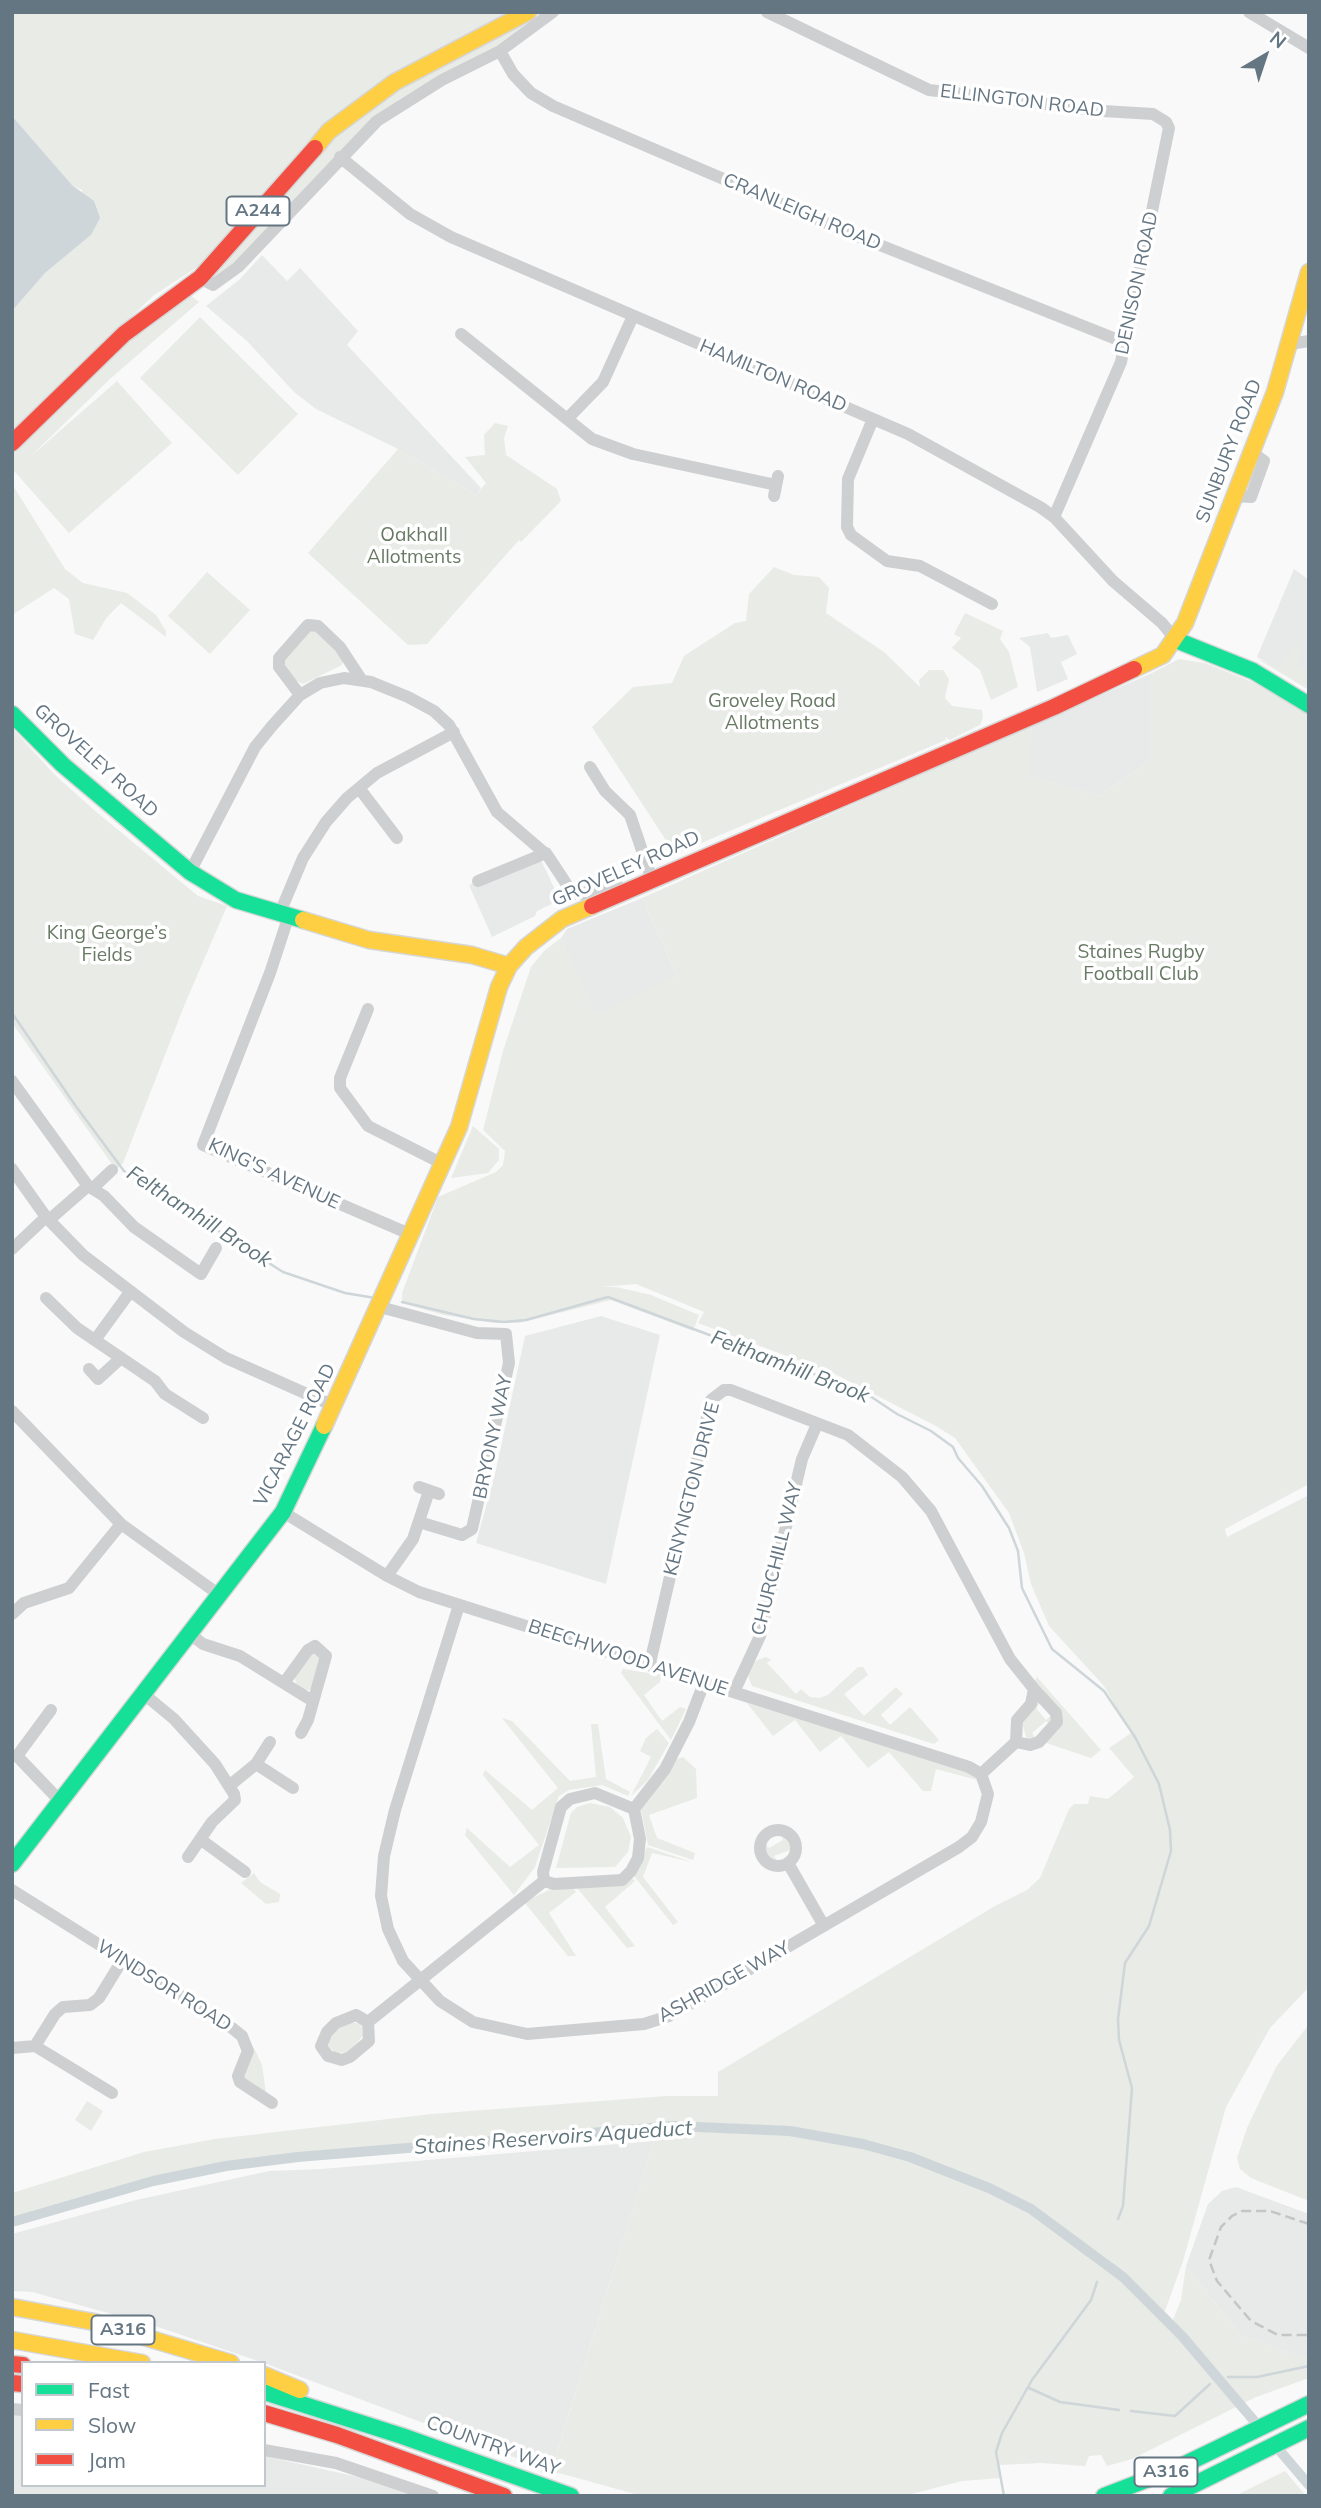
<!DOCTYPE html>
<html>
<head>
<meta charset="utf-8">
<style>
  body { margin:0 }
  #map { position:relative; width:1321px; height:2508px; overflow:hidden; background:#f9f9f9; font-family:Mulish,sans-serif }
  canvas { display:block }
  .frame { position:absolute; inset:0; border:14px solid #657683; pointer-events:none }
  .legend { position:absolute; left:21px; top:2361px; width:245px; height:126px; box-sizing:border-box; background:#fff; border:2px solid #c1c8cd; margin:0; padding:9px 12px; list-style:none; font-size:21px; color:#657683 }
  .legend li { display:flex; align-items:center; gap:14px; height:35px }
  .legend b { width:35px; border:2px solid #c1c8cd }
  .north { position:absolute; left:1230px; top:21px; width:70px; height:70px; -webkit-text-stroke:5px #fff; paint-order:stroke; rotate:39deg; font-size:19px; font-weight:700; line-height:28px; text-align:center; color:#657683 }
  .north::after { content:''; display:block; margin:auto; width:24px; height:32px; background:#657683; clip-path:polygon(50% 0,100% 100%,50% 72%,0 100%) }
</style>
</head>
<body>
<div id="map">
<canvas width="1321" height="2508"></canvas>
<div class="frame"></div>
<ul class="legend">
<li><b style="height:9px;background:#16e098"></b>Fast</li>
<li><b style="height:9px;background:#ffcf43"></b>Slow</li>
<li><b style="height:9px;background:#f24e42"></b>Jam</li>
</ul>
<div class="north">N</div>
</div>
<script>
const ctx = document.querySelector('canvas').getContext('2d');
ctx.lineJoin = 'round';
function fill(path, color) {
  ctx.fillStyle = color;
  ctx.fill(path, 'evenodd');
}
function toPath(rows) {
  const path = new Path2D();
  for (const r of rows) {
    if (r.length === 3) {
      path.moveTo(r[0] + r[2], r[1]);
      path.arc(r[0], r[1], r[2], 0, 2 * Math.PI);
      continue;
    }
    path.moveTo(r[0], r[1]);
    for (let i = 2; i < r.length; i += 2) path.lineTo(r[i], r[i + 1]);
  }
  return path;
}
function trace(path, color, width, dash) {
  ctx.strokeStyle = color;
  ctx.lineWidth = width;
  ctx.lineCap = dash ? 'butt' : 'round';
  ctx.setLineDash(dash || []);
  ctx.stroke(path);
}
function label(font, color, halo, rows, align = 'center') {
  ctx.font = font + ' Mulish,sans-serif';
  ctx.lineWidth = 7;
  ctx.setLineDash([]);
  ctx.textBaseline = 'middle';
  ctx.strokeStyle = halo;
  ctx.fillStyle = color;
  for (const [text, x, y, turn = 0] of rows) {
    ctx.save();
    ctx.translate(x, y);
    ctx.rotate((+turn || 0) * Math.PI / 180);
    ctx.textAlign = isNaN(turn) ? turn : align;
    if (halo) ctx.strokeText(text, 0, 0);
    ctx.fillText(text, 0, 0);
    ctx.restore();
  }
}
const built = toPath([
  [262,255,287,281,300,268,358,331,347,345,481,488,476,495,398,449,316,409,294,392,247,341,206,306,239,280],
  [1294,569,1309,580,1309,687,1257,657],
  [1048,633,1051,638,1068,635,1077,654,1061,662,1068,679,1037,692,1030,647,1019,638],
  [1150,674,1150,761,1099,796,1027,776,1032,725],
  [539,856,560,900,537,911,535,916,492,937,469,885],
  [642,898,677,976,595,1016,561,938,567,929],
  [601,1316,660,1335,606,1584,476,1543,495,1474,525,1336],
  [654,2141,551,2471,264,2363,155,2326,32,2292,12,2291,12,2234,136,2200,269,2171,321,2169],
  [1236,2187,1309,2214,1309,2360,1242,2337,1186,2266,1208,2204,1222,2191],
  [12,2413,23,2415,23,2485,264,2485,264,2456,367,2479,416,2496,12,2496]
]);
const green = toPath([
  [12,12,515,12,386,84,210,259,154,295,12,431,12,311,45,273,91,235,82,190,72,185,12,116],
  [528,12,553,12,392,110,213,285,209,266,329,131],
  [179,286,199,302,111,378,30,457,117,381,172,443,69,533,15,472,12,474,12,455],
  [200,317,298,414,238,475,140,378],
  [495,423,508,426,504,438,506,455,557,489,561,501,521,542,519,540,427,644,408,645,308,553,398,449,476,495,486,483,465,457,485,455,484,435],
  [12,484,65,569,83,583,127,593,156,615,166,631,166,637,121,603,107,617,93,640,75,634,69,599,54,588,12,615],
  [774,567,794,575,819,577,829,588,826,613,884,652,920,687,919,680,929,670,943,670,949,679,945,698,952,706,982,710,983,718,980,725,950,740,945,737,946,740,675,854,592,727,633,687,672,683,684,656,735,623,746,621,749,594],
  [207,572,250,610,210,654,168,616],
  [965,613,1003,631,1000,639,1009,652,1018,687,991,700,980,670,952,648,961,638,954,634],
  [309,630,317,630,336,647,343,661,342,665,303,684,295,680,283,666,285,658],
  [1300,640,1298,665,1309,673,1309,690,1256,658,1278,668],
  [1179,659,1205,663,1252,682,1309,714,1309,1484,1225,1529,1227,1537,1309,1495,1309,1987,1270,2028,1226,2107,1183,2261,1162,2319,1170,2327,1181,2300,1186,2266,1242,2337,1309,2360,1309,2378,1256,2397,1132,2459,1107,2466,1101,2455,1089,2456,1085,2466,1041,2463,999,2465,1001,2478,962,2481,904,2496,642,2496,559,2473,548,2475,540,2472,545,2465,554,2462,658,2128,298,2157,226,2166,153,2181,12,2222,12,2193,144,2152,215,2139,432,2114,666,2096,718,2096,718,2072,995,1906,1027,1890,1040,1878,1069,1809,1074,1804,1088,1804,1090,1796,1108,1799,1134,1777,1109,1748,1131,1733,1104,1686,1049,1626,1031,1584,1024,1553,1009,1513,955,1438,936,1426,833,1373,698,1323,704,1312,636,1284,601,1287,616,1287,651,1295,699,1315,693,1331,611,1300,519,1323,494,1323,444,1315,402,1303,402,1293,438,1197,496,1172,503,1165,505,1151,483,1130,503,1051,531,967,544,951,561,938,596,1015,677,976,642,898,1032,725,1028,776,1099,796,1150,761,1150,674],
  [12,728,55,775,94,810,198,896,227,906,184,1006,123,1163,116,1170,12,1023],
  [473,1126,499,1149,499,1160,488,1173,451,1178],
  [313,1653,321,1656,312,1689,305,1691,296,1687,295,1677],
  [766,1657,771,1660,767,1663,796,1694,801,1689,810,1697,819,1698,828,1695,858,1667,863,1667,868,1675,844,1694,864,1716,896,1687,903,1694,881,1715,890,1725,910,1707,939,1740,934,1744,752,1686,748,1676,752,1662],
  [623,1669,661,1675,660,1682,644,1695,662,1721,680,1707,686,1709,671,1740,621,1673],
  [1037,1677,1101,1750,1091,1758,1043,1742,1060,1727,1035,1681],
  [1037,1698,1041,1702,1036,1708,1046,1720,1053,1714,1052,1726,1046,1721,1032,1733,1037,1740,1027,1740,1022,1722],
  [747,1703,972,1773,977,1780,936,1769,931,1791,923,1791,889,1752,868,1768,841,1736,820,1752,795,1720,773,1736],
  [502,1718,512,1721,570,1781,596,1777,591,1724,598,1724,606,1779,630,1792,628,1796,602,1785,569,1790,559,1796,535,1867,514,1895,465,1835,467,1828,510,1867,539,1845,483,1775,485,1770,532,1810,558,1788],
  [657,1729,669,1743,648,1780,631,1796,651,1757,640,1751,646,1738],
  [683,1757,696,1769,697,1798,649,1815,657,1838,695,1853,693,1860,648,1845,641,1810,677,1759],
  [590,1803,610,1807,623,1818,631,1837,628,1852,615,1867,556,1868,571,1813,577,1807],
  [782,1836,788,1837,793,1849,774,1856,777,1861,772,1860,766,1854,766,1845,769,1848,783,1840],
  [647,1847,692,1862,652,1853,643,1877,678,1922,673,1925,634,1876],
  [254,1873,260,1882,280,1894,279,1902,266,1904,241,1883],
  [631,1877,635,1881,605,1907,635,1946,627,1948,577,1888],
  [573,1887,576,1892,549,1913,576,1956,568,1956,524,1902,553,1888],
  [349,2022,361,2024,363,2036,348,2052,335,2053,328,2045,331,2034],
  [1309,2024,1309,2201,1251,2178,1240,2169,1237,2158,1247,2128,1276,2067],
  [254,2048,262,2065,266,2093,243,2079],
  [87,2101,103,2111,91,2131,75,2120],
  [1285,2471,1306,2496,1235,2496]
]);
const water = toPath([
  [12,116,72,185,94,201,100,218,91,235,45,273,12,311]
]);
const stream = toPath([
  [12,1013,75,1105,124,1171,283,1272,345,1293,375,1298],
  [402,1302,474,1319,504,1322,526,1320,608,1297,867,1394,897,1414,931,1431,953,1447,958,1458,982,1486,1009,1528,1018,1551,1022,1588,1052,1649,1104,1691,1135,1737,1159,1784,1170,1830,1171,1851,1149,1926,1125,1963,1118,2019,1119,2040,1132,2088,1123,2206,1118,2219],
  [1228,2377,1257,2377,1309,2366],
  [1029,2388,1060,2402,1119,2410],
  [1131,2411,1175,2416,1210,2384],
  [1004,2496,996,2452,1002,2433,1032,2380,1091,2300,1097,2282]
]);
const canal = toPath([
  [12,2222,153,2181,226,2166,298,2157,675,2126,790,2131,863,2144,910,2157,989,2188,1031,2209,1123,2277,1182,2336,1261,2429],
  [1274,2444,1309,2485]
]);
const street = toPath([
  [767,12,929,90,1103,111,1153,114,1166,122,1169,128,1121,362,1054,517],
  [1249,12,1309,48],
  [500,51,513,74,531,93,553,106,852,234,1126,343],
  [340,157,410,214,451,237,908,434,1040,507,1054,517,1113,581,1162,623,1176,640],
  [200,278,213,285,238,267,377,121,442,80,500,51,553,12],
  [633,316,603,382,567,419,592,439,633,454,776,485],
  [461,334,567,419],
  [1290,344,1309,341],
  [873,419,848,479,847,527,851,535,887,561,920,566,992,604],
  [774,496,778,476],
  [1234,496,1251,497,1264,461,1251,452],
  [300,695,279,667,279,658,308,625,318,626,340,647,361,679],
  [590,767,605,791,630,815,652,880],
  [359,788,397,838],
  [190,872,255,747,272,726,300,695,320,683,344,678,371,682,408,697,434,711,449,725,497,812,548,856,573,894,582,894,607,883,615,883,622,891],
  [478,881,546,853],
  [279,915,303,858,326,822,347,798,377,773,454,732],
  [288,918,270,973,203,1145,412,1235],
  [368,1009,340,1078,340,1088,368,1126,443,1164],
  [12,1081,88,1186,104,1196,134,1227,201,1274,216,1248],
  [12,1169,46,1217,83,1255,184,1332,226,1358,334,1406],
  [93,1188,112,1170],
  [49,1220,88,1186],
  [12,1249,46,1217],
  [46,1298,77,1328,155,1381,165,1394,203,1418],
  [380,1307,477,1333,506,1334,509,1363,472,1529,462,1535,419,1522],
  [95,1340,130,1292],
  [89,1369,98,1379,121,1358],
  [12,1411,121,1524,221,1596],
  [419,1487,439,1494],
  [283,1512,387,1576,419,1592,969,1767,981,1774,988,1794,981,1822,972,1837,959,1847,669,2016,644,2024,527,2034,473,2022,440,2001,403,1961,388,1929,381,1896,384,1856,395,1810,459,1605],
  [387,1576,413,1539,429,1491],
  [12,1614,24,1603,69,1588,121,1524],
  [191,1635,203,1644,240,1656,311,1700],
  [650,1663,711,1400,724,1390,731,1390,848,1435,902,1477,931,1511,1010,1659,1034,1689,1031,1704,1017,1720,1016,1742,981,1774],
  [284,1683,308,1650,315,1646,326,1656,308,1720,301,1733],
  [734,1692,760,1636,802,1459,817,1424],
  [145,1695,174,1719,215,1764,234,1794,235,1800,212,1822,188,1857],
  [51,1710,17,1756,61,1802],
  [1016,1742,1030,1745,1039,1742,1057,1722,1056,1713,1034,1689],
  [256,1764,293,1788],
  [229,1786,256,1764,270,1742],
  [778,1848,18],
  [200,1839,245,1872],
  [788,1863,824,1926],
  [544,1881,554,1884,622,1880,631,1871,638,1858,640,1839,634,1809,665,1769,689,1722,704,1683],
  [12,1890,232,2028,242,2036,248,2051,238,2076,240,2082,272,2103],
  [356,2015,368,2022,369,2041,350,2057,342,2060,328,2056,321,2046,327,2032,336,2023,356,2015],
  [368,2022,544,1881,543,1872,561,1807,570,1799,595,1793,634,1809],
  [12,2048,35,2046],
  [112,2093,35,2046,55,2014,63,2007,90,2005,99,1998,123,1959],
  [12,2409,23,2410],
  [264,2450,336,2463,433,2496]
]);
const fast = toPath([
  [1176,640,1253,671,1309,705],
  [12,714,63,765,190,872,236,900,303,920],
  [12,1864,283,1512,324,1426],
  [264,2392,402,2436,571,2496],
  [1104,2496,1177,2468,1309,2404],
  [1171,2496,1309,2428]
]);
const slow = toPath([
  [315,148,329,131,395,82,528,12],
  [1134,669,1163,655,1185,623,1275,392,1309,272],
  [303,920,369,940,472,955,509,966],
  [324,1426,459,1127,499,987,509,966,526,947,562,919,592,906],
  [12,2307,94,2322,231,2363],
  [12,2340,142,2363],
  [264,2375,300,2390]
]);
const jam = toPath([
  [12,443,124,334,200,278,315,148],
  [592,906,1054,707,1134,669],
  [12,2364,23,2365],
  [12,2383,23,2384],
  [264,2413,337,2435,504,2496]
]);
const rail = toPath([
  [1309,2224,1270,2211,1242,2211,1232,2216,1221,2227,1209,2260,1217,2281,1251,2321,1278,2335,1309,2335]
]);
const shields = [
  [258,211,63],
  [123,2330,63],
  [1166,2472,63]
];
const shieldNames = [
  ["A244",258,211],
  ["A316",123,2330],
  ["A316",1166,2472]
];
const streetNames = [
  ["ELLINGTON ROAD",1022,101,7],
  ["CRANLEIGH ROAD",802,212,23],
  ["DENISON ROAD",1137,283,-78],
  ["HAMILTON ROAD",773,376,23],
  ["SUNBURY ROAD",1229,451,-69],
  ["GROVELEY ROAD",96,761,42],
  ["GROVELEY ROAD",626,869,-24],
  ["KING'S AVENUE",274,1174,25],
  ["VICARAGE ROAD",295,1435,-63],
  ["BRYONY WAY",493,1437,-78],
  ["KENYNGTON DRIVE",692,1489,-76],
  ["CHURCHILL WAY",777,1559,-76],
  ["BEECHWOOD AVENUE",628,1658,18],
  ["ASHRIDGE WAY",724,1982,-29],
  ["WINDSOR ROAD",164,1986,32],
  ["COUNTRY WAY",493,2446,20]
];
const parkNames = [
  ["Oakhall",414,535],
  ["Allotments",414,557],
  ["Groveley Road",772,701],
  ["Allotments",772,723],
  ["King George’s",107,933],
  ["Fields",107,955],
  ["Staines Rugby",1141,952],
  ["Football Club",1141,974]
];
const waterNames = [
  ["Felthamhill Brook",199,1217,33],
  ["Felthamhill Brook",790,1367,21],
  ["Staines Reservoirs Aqueduct",553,2138,-4]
];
fill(built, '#e8e9e9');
fill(green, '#e8ebe6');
fill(water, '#ced6d9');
trace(stream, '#ced6d9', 2.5);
trace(canal, '#ced6d9', 10);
trace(fast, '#d5d6d7', 19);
trace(slow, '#d5d6d7', 19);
trace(jam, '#d5d6d7', 19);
trace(street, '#cecfd0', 12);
trace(fast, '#16e098', 16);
trace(slow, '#ffcf43', 16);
trace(jam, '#f24e42', 16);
trace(rail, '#c3c5c6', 2.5, [10, 5]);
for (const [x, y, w] of shields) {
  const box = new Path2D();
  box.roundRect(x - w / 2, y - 14.5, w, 29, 5);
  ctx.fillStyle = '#fff';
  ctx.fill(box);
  trace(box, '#657683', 2);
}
label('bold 18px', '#657683', null, shieldNames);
label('19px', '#657683', '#fff', streetNames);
label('19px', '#687a64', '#fff', parkNames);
label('italic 21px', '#60757c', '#fff', waterNames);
</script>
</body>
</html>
